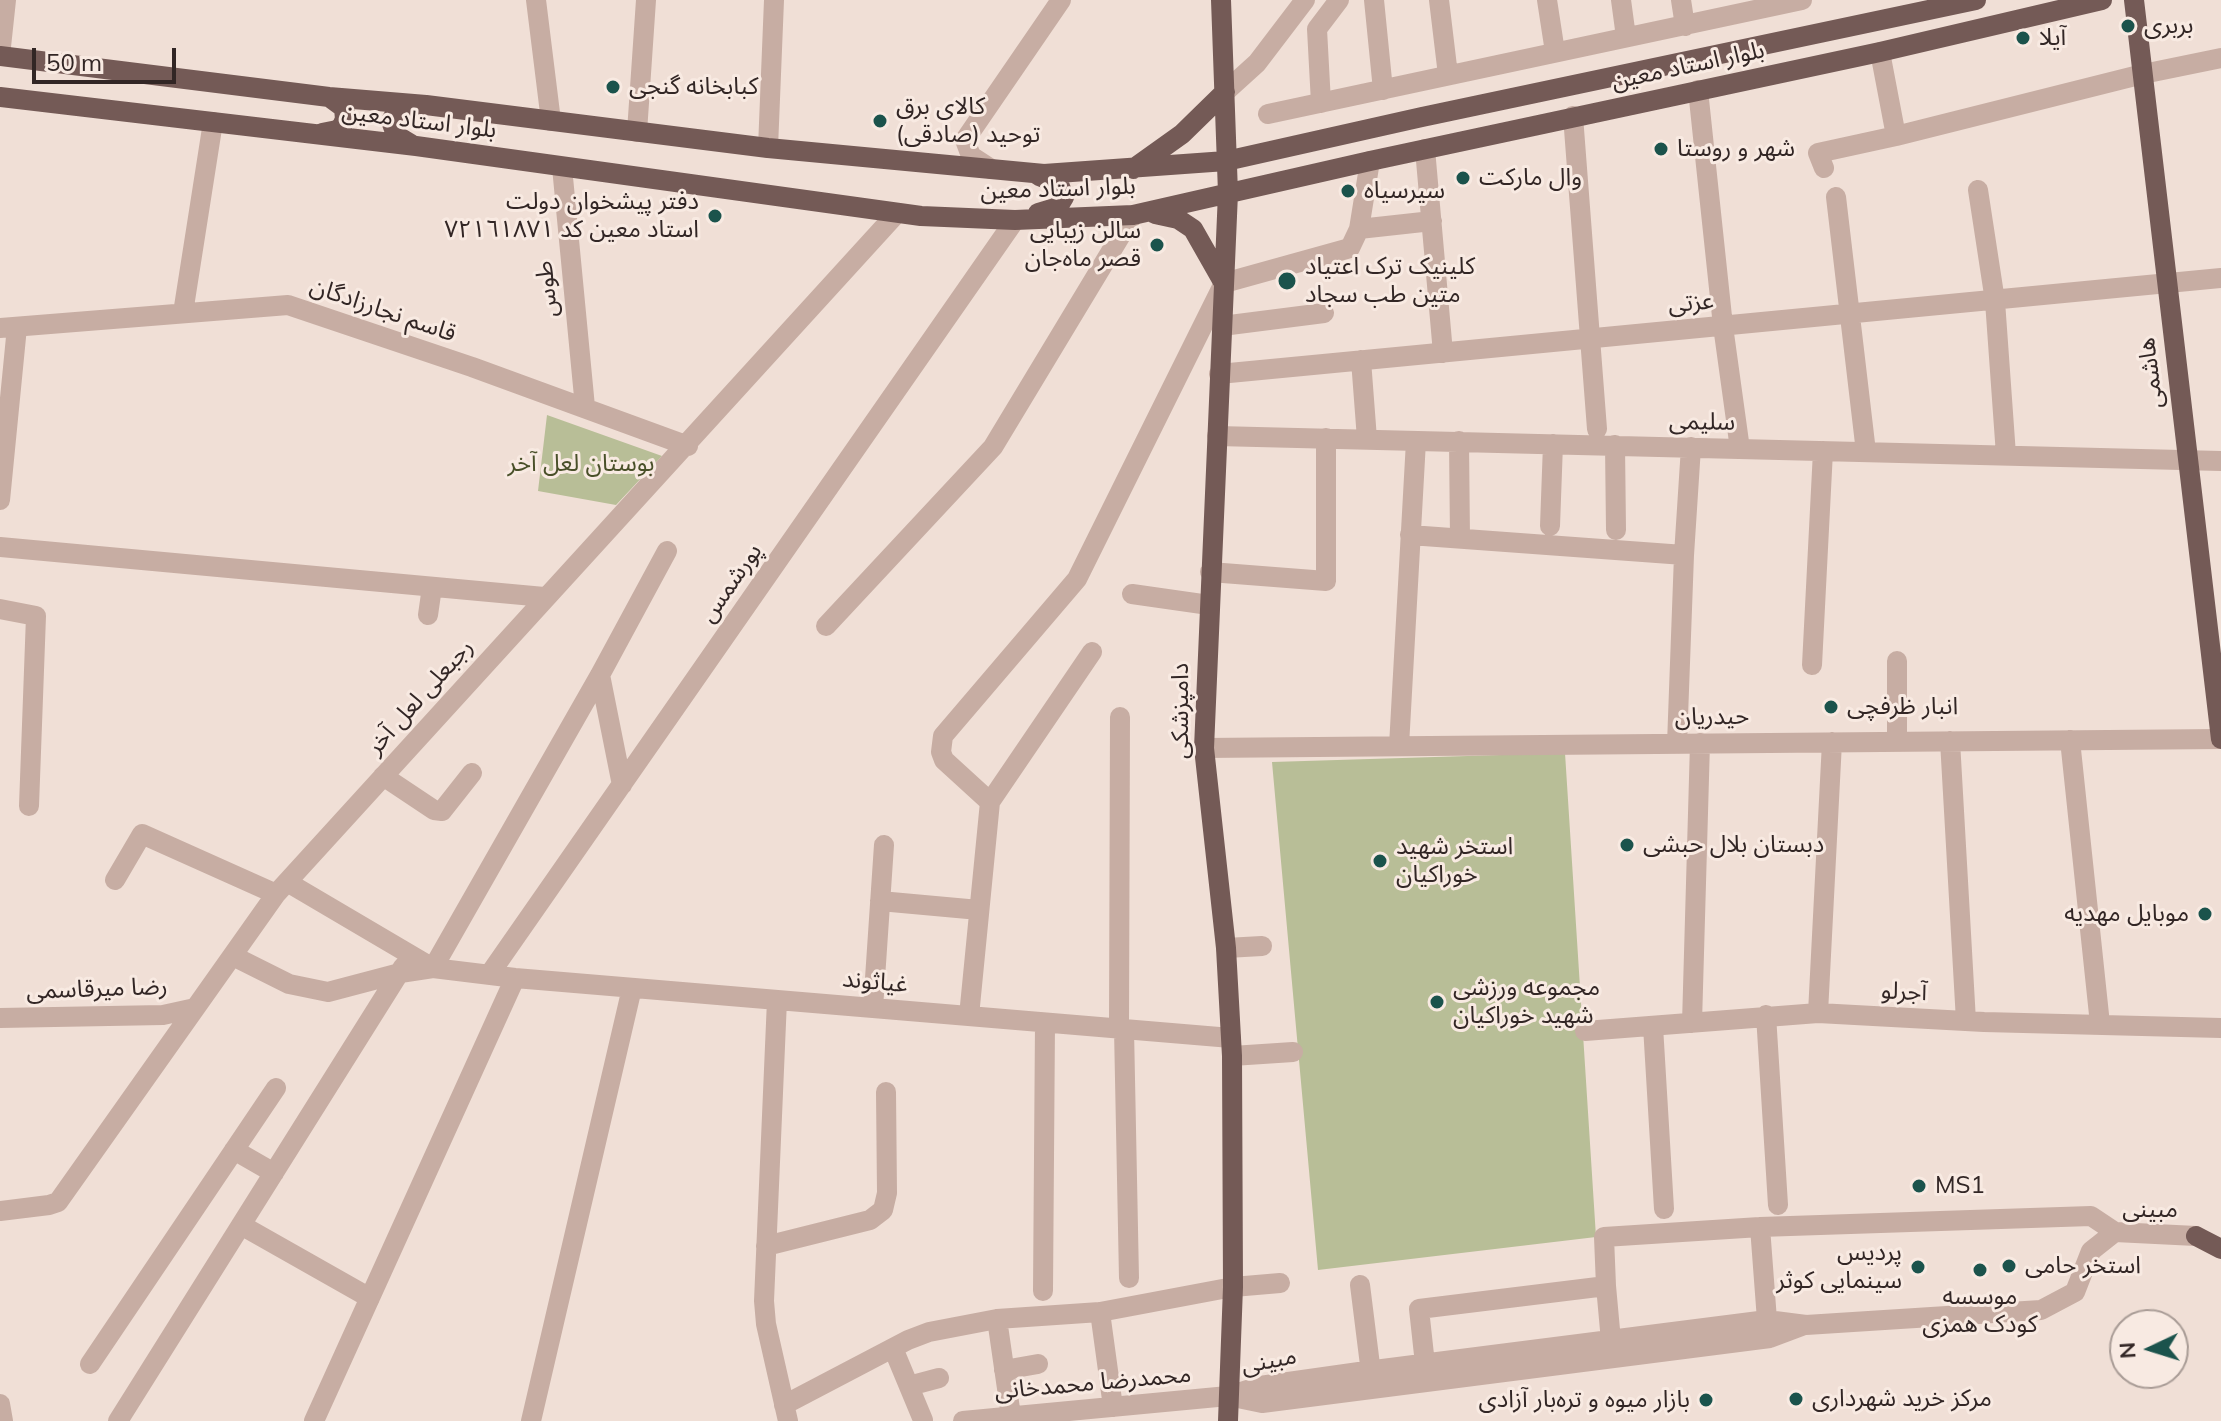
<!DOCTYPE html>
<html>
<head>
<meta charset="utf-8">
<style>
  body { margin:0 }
  #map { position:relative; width:2221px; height:1421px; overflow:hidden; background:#f0dfd6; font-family:Mulish,sans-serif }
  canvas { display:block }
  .north { position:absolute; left:2109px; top:1309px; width:80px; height:80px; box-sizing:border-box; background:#f8eae2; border:2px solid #a99c96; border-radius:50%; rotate:266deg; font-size:22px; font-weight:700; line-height:32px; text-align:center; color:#322625 }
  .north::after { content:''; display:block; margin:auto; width:28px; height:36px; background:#1b534c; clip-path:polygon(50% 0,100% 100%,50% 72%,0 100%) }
  .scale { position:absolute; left:32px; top:48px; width:144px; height:36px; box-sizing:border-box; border:4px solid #322625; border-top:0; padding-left:10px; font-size:24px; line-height:28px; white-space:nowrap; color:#322625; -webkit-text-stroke:6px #f8eae2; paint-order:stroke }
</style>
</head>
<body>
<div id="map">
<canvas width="2221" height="1421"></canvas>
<div class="north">N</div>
<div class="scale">50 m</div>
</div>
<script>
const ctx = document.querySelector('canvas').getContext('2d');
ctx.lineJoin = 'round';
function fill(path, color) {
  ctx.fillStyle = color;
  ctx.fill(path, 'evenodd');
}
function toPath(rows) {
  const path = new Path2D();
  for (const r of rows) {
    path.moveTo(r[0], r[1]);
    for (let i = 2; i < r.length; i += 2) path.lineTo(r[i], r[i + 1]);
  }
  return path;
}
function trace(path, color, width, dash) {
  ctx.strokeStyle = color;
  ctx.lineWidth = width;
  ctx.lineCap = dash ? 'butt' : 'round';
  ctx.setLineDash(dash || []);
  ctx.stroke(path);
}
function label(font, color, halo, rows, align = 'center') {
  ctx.font = font + ' Mulish,"Noto Sans Arabic",sans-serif';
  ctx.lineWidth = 6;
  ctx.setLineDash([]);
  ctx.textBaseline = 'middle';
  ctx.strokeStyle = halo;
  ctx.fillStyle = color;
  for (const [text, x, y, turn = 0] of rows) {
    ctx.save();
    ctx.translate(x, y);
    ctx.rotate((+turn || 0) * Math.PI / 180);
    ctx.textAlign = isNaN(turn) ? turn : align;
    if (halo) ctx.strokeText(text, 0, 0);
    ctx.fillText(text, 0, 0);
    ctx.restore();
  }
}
const green = toPath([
  [547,415,662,456,616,505,538,491],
  [1565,753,1596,1237,1318,1270,1272,762]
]);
const minor = toPath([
  [536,0,551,121],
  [1374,0,1383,90],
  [1439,0,1448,75],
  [1547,0,1555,52],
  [1621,0,1626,37],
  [1681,0,1685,26],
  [1880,52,1896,136,2143,74,2221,58],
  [0,56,6,0],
  [1698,90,1723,326,1740,449],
  [1225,92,1257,63,1305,0],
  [1321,103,1317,29,1339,0],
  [1268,114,1802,0],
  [1573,116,1597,429],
  [637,132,646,0],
  [768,148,774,0],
  [1425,149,1443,353],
  [562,167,585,407],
  [1824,168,1818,153,1896,136],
  [991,169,971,156,965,140,1061,0],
  [1978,190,1995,301,2006,455],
  [1836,197,1866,452],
  [1359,229,1432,221],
  [183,313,213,122],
  [1222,326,1324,313],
  [0,328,288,305,472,367,688,446],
  [1361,360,1367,439],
  [1219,374,2221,278],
  [1217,436,2221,461],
  [1459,441,1460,538],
  [1615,445,1616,530],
  [0,500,17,327],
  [1550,526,1553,444],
  [1410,535,1684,555],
  [0,547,544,597],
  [1210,572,1326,581,1326,438],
  [1132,594,1209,605],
  [0,609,36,616,29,806],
  [428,615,432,587],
  [826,626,993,447,1133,215],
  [1812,665,1823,451],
  [600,675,622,785],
  [2070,740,2100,1024],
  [1950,741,1966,1021],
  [1897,742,1897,661],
  [1677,744,1684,555,1691,447],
  [1399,746,1416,441],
  [1204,748,2221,739],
  [383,776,434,810,442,811,472,773],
  [990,802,944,760,941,752,943,736,1077,579,1224,283,1350,248,1359,229,1370,161],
  [115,880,142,834,276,894],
  [287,882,433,968,600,675,667,551],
  [880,901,979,910],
  [1226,948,1262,946],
  [233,956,289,984,328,992,400,973,433,968,515,978,1231,1038],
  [489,975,1015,220],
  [777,1000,764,1301,766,1324,788,1421],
  [873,1008,884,845],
  [1818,1013,1832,742],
  [1766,1015,1778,1205],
  [969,1016,990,802,1092,652],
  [0,1018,163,1015,195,1008],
  [1692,1023,1700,743],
  [1653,1026,1664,1209],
  [1119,1029,1120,717],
  [1124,1029,1129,1278],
  [1585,1031,1818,1013,1984,1022,2221,1028],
  [1232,1056,1293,1052],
  [234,1150,274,1173],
  [0,1211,49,1205,58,1202,276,894,897,213],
  [241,1225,370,1298],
  [1760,1227,1767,1320],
  [766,1246,870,1220,883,1210,887,1193,886,1092],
  [1360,1285,1372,1381],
  [1043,1291,1045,1023],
  [1100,1312,1113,1407],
  [997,1319,1011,1416],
  [1611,1341,1606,1286,1604,1237,1760,1227,2091,1216,2115,1232],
  [893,1348,923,1420],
  [90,1364,276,1088],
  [1425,1364,1419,1309,1606,1286],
  [1004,1370,1038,1364],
  [909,1386,939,1378],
  [1233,1397,1262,1403,1770,1338,1802,1326],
  [0,1404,3,1421],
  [784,1405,908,1340,929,1332,997,1319,1100,1312,1233,1287,1280,1283],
  [118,1421,403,967],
  [314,1421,515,978],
  [531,1421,632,988],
  [963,1421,1228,1396,1260,1386,1359,1372,1767,1320,1806,1325,2041,1310,2075,1292,2091,1251,2115,1232,2196,1236]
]);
const major = toPath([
  [1221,0,1228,193,1204,748,1226,948,1232,1056,1233,1287,1228,1421],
  [2134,0,2221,739],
  [0,56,329,97,426,105,768,148,1044,174,1226,161,1422,117,1976,0],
  [0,97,416,146,921,216,1015,220,1133,215,1370,161,1880,52,2102,0],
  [322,133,337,130,342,126,345,119,344,108,329,97],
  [411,144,396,135,391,121,397,110,414,105],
  [1133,169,1182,134,1225,92],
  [1038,213,1058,207,1064,197,1059,184,1039,176],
  [1155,214,1178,219,1193,229,1222,280],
  [2196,1236,2221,1249]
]);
const markers = [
  [2128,26,8,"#1b534c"],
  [2023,38,8,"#1b534c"],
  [613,87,8,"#1b534c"],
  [880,121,8,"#1b534c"],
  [1661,149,8,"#1b534c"],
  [1463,178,8,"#1b534c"],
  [1348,191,8,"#1b534c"],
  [715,216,8,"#1b534c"],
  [1157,245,8,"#1b534c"],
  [1287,281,10,"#1b534c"],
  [1831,707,8,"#1b534c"],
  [1627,845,8,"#1b534c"],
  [1380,861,8,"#1b534c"],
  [2205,914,8,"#1b534c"],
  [1437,1002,8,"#1b534c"],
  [1919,1186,8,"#1b534c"],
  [2009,1266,8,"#1b534c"],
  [1918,1267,8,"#1b534c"],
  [1980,1270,8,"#1b534c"],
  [1796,1399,8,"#1b534c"],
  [1706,1400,8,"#1b534c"]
];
const poiNames = [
  ["بربری",2144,26],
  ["آیلا",2039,38],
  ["کبابخانه گنجی",629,87],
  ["کالای برق",896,107],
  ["توحید (صادقی)",896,135],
  ["شهر و روستا",1677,149],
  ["وال مارکت",1479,178],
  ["سیرسیاه",1364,191],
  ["دفتر پيشخوان دولت",699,202,"right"],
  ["استاد معين كد ٧٢١٦١٨٧١",699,230,"right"],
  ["سالن زیبایی",1141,231,"right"],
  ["قصر ماه‌جان",1141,259,"right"],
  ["کلینیک ترک اعتیاد",1305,267],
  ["متین طب سجاد",1305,295],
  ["انبار ظرفچی",1847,707],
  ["دبستان بلال حبشی",1643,845],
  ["استخر شهید",1396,847],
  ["خوراکیان",1396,875],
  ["موبایل مهدیه",2189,914,"right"],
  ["مجموعه ورزشی",1453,988],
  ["شهید خوراکیان",1453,1016],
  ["MS1",1935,1186],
  ["پردیس",1902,1253,"right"],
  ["سینمایی کوثر",1902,1281,"right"],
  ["استخر حامی",2025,1266],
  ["موسسه",1980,1297,"center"],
  ["کودک همزی",1980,1325,"center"],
  ["مرکز خرید شهرداری",1812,1399],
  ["بازار میوه و تره‌بار آزادی",1690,1400,"right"]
];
const streetNames = [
  ["بلوار استاد معین",1688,66,-12],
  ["بلوار استاد معین",419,121,7],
  ["بلوار استاد معین",1058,189,-2],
  ["طوس",547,289,-96],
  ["عزتی",1691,303,-5],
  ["قاسم نجارزادگان",383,310,19],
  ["هاشمی",2151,373,-97],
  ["سلیمی",1702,422,1],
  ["پورشمس",731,583,-55],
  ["رجبعلی لعل آخر",420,697,-48],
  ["دامپزشکی",1181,711,-90],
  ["حیدریان",1712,717,-1],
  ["غیاثوند",875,982,5],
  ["رضا میرقاسمی",97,989,-2],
  ["آجرلو",1904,992,3],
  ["مبینی",2150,1210],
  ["مبینی",1269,1361,-11],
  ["محمدرضا محمدخانی",1093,1383,-5]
];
const parkNames = [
  ["بوستان لعل آخر",581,464]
];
fill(green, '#b8be97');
trace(minor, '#c7ada3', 20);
trace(major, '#745a56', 20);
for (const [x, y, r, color] of markers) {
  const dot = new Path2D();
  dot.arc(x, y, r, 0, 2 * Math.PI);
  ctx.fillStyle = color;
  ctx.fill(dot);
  trace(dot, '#f8eae2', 3);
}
label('24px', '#322625', '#f8eae2', poiNames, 'left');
label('24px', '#322625', '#f8eae2', streetNames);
label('24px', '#495029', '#f8eae2', parkNames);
</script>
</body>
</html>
